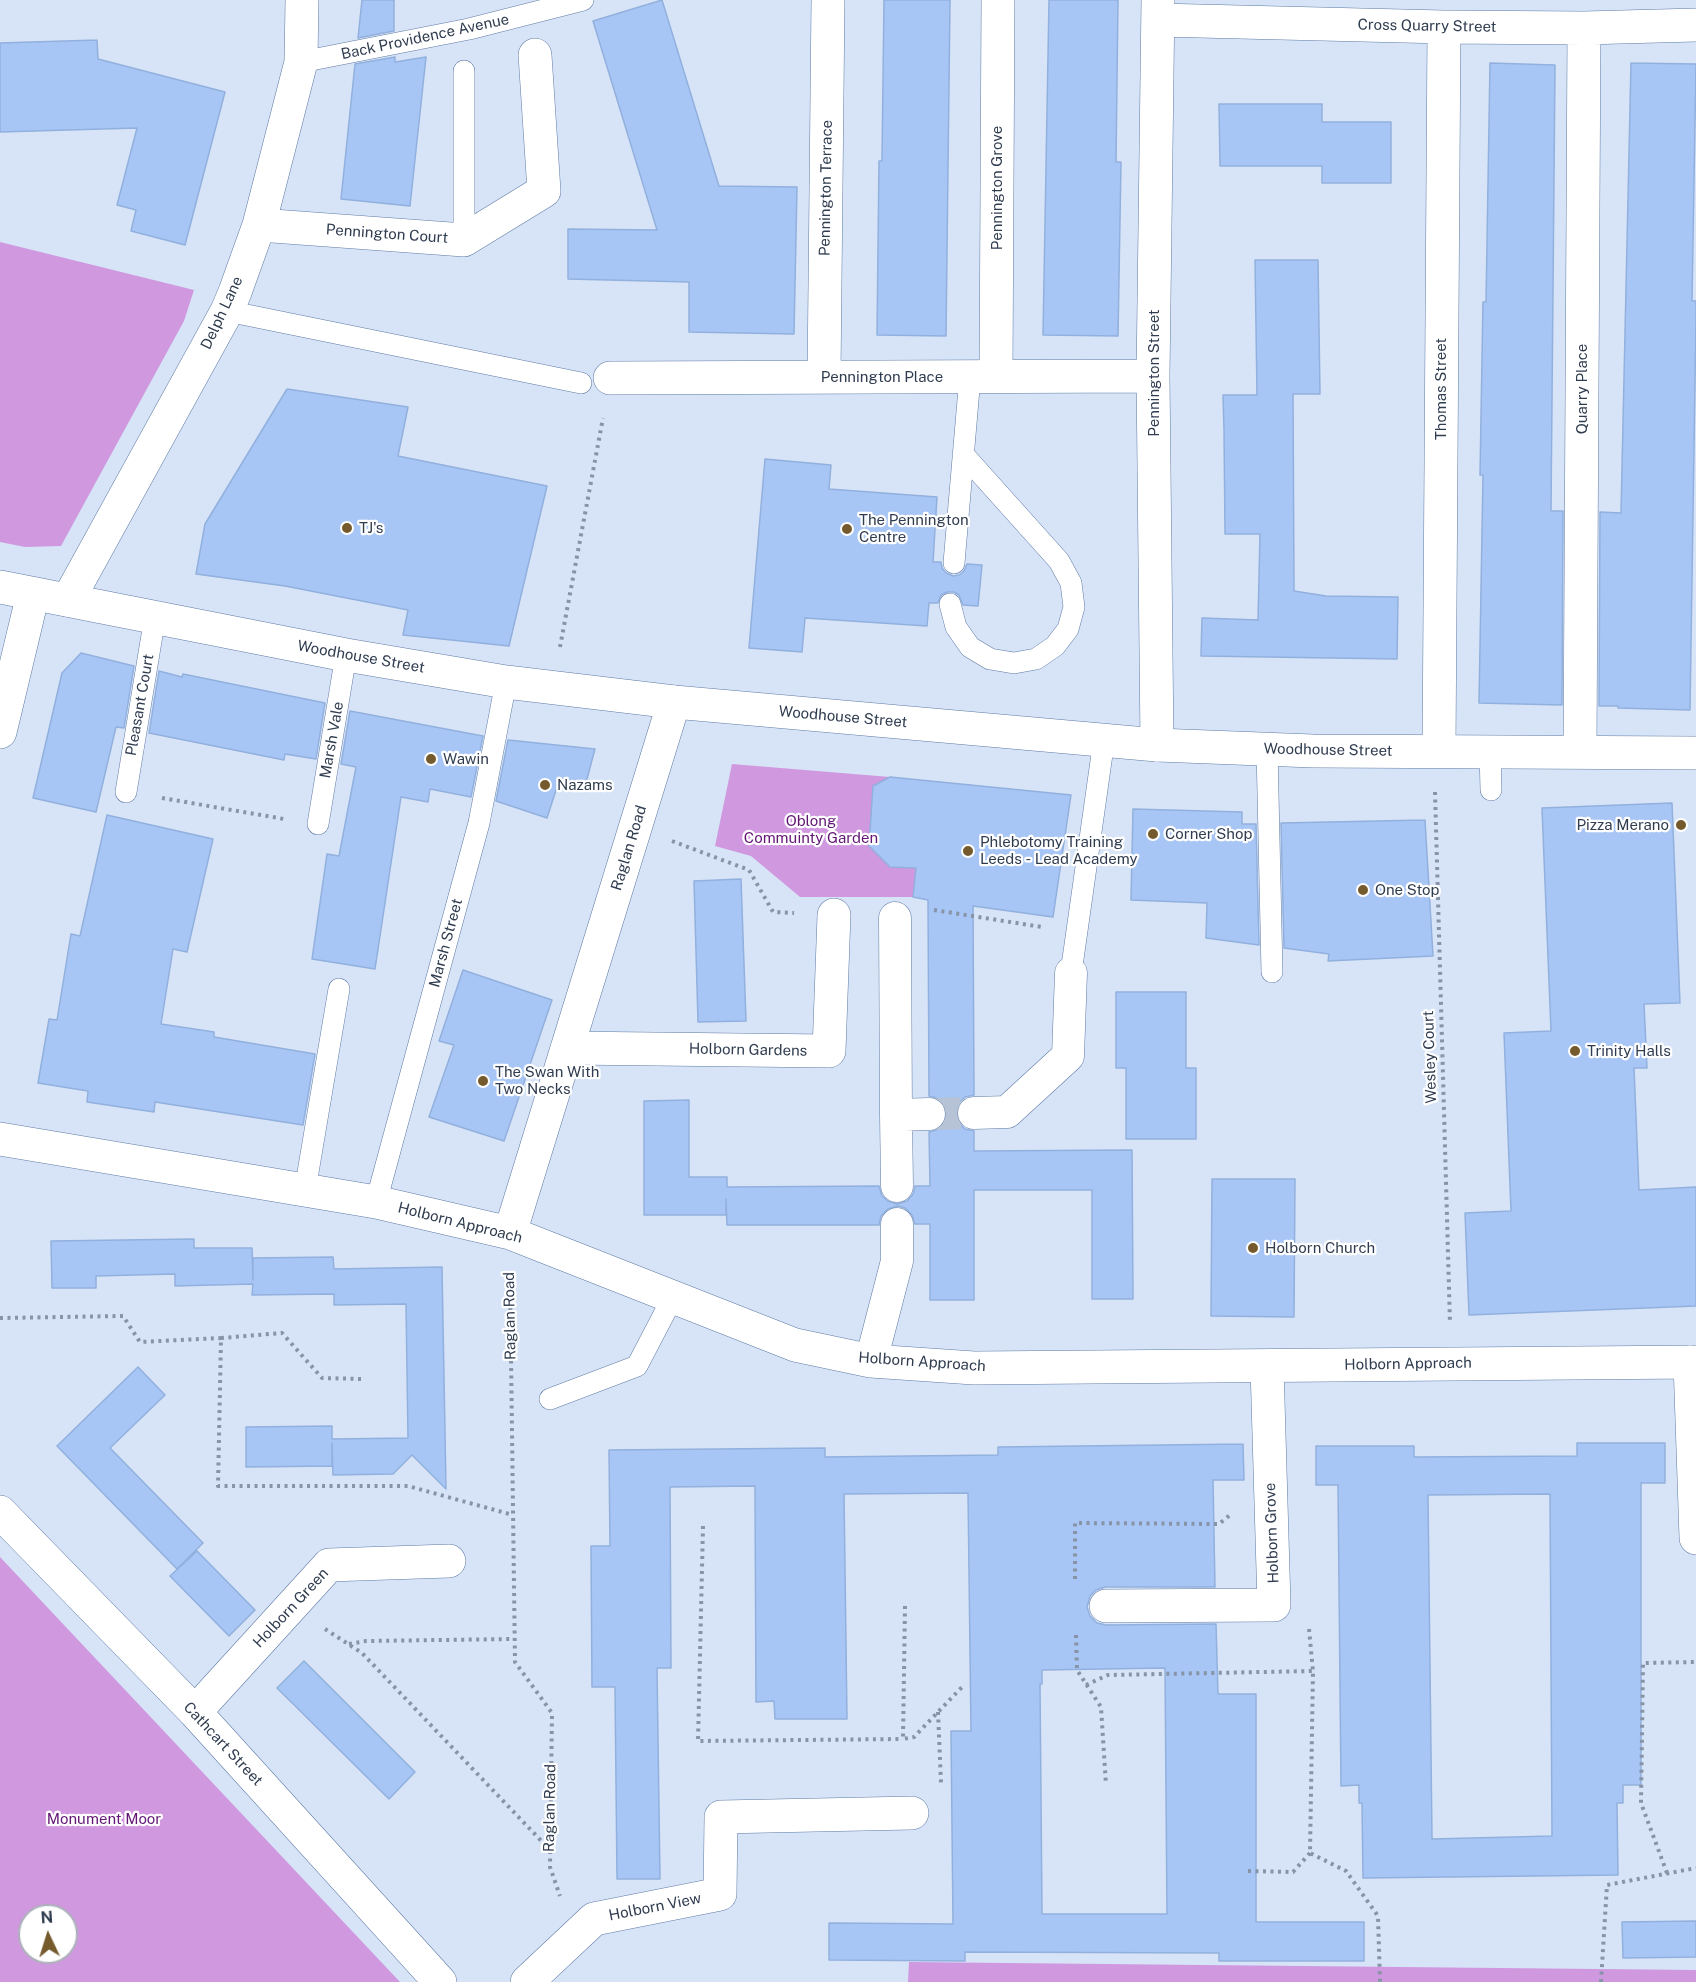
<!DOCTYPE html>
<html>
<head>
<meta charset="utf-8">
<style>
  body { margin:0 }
  #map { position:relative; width:1696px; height:1982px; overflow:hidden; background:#d7e4f7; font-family:"Public Sans",sans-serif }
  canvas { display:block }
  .north { position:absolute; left:18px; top:1904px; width:60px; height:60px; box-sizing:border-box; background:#fff; border:2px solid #acb1b9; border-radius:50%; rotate:356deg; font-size:16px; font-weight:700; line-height:24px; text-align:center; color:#303d50 }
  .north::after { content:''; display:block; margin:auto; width:21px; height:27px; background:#755a2d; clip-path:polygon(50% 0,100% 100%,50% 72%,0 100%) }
</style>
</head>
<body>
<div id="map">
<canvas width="1696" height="1982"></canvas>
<div class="north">N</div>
</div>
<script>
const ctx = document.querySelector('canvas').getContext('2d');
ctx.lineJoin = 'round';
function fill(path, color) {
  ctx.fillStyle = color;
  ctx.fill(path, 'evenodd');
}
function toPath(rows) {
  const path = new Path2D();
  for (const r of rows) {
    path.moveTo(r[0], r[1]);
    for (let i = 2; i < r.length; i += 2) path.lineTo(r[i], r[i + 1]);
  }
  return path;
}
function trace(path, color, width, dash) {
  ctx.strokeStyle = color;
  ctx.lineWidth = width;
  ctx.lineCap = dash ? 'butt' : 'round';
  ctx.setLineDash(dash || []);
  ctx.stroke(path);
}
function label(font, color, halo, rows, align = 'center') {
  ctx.font = font + ' "Public Sans",sans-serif';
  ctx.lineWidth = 4.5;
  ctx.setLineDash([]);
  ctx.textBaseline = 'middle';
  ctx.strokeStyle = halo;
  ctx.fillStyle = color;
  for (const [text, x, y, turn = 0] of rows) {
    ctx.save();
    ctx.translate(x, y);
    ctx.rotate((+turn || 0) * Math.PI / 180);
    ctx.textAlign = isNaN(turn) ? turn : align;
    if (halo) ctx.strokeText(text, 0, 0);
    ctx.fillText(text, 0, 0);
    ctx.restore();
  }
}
const green = toPath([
  [0,242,194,290,184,321,61,546,25,547,0,542],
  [732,764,890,777,873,787,869,846,890,867,916,868,913,897,800,897,751,856,715,846],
  [0,1557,400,1982,0,1982],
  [30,1916,66,1916,66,1952,30,1952],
  [909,1962,1696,1970,1696,1982,908,1982]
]);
const building = toPath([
  [362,0,394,0,394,31,358,38,362,0],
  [662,0,719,186,797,187,794,334,689,332,689,282,568,279,568,229,657,230,593,21,662,0],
  [884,0,950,0,946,336,877,335,879,161,882,161,884,0],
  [1049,0,1118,0,1116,162,1121,162,1118,336,1043,335,1049,0],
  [97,40,98,59,225,92,185,245,131,231,136,210,117,205,137,128,0,132,0,43,97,40],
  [395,57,395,62,426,57,410,206,341,199,355,64,395,57],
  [1490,63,1555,65,1551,511,1563,511,1562,705,1479,703,1483,475,1480,475,1483,302,1486,302,1490,63],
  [1631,63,1696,64,1692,301,1696,301,1696,318,1690,710,1618,708,1618,706,1599,706,1600,512,1621,513,1631,63],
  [1219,104,1322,104,1322,122,1391,122,1391,183,1322,183,1322,166,1220,166,1219,104],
  [1255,260,1318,260,1320,394,1293,394,1294,591,1326,596,1398,597,1397,659,1201,656,1202,618,1258,620,1260,534,1225,534,1224,430,1223,395,1257,395,1255,260],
  [287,389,408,407,398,456,547,486,509,646,403,635,408,610,285,586,196,574,205,524,287,389],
  [765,459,831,465,829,489,937,497,933,562,941,562,942,568,946,573,953,576,959,575,964,571,967,564,982,565,978,606,963,605,959,595,954,592,947,592,941,595,938,603,929,603,927,626,805,618,802,652,749,648,765,459],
  [81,653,134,666,124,728,116,727,96,812,33,798,62,673,81,653],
  [159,671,182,677,183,674,325,703,316,759,285,754,284,760,149,733,159,671],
  [350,711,483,736,471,797,430,789,428,802,401,797,375,969,312,959,327,854,339,856,356,767,341,764,350,711],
  [508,740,595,749,584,790,558,784,547,818,496,801,508,740],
  [890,777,1071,795,1053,917,973,906,974,1095,965,1097,958,1104,956,1114,959,1123,965,1129,974,1131,974,1151,1132,1150,1133,1299,1092,1299,1092,1190,974,1190,974,1300,930,1300,930,1224,915,1224,912,1215,905,1208,898,1206,888,1209,881,1216,879,1225,727,1225,726,1199,726,1215,644,1215,644,1101,689,1100,689,1177,727,1177,727,1187,879,1186,882,1196,888,1201,897,1204,907,1201,913,1194,915,1186,930,1186,929,1132,939,1129,945,1123,947,1114,944,1104,937,1098,929,1096,928,900,913,897,916,868,890,867,869,846,873,786,890,777],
  [1672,803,1680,1003,1644,1004,1647,1068,1634,1068,1639,1190,1696,1187,1696,1306,1469,1315,1465,1213,1511,1211,1504,1033,1551,1031,1542,808,1672,803],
  [1133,809,1242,812,1242,824,1256,824,1259,945,1206,938,1207,903,1131,900,1133,809],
  [107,815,213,839,187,952,173,949,161,1024,214,1032,214,1037,315,1054,303,1125,155,1102,154,1112,87,1102,88,1091,38,1083,49,1019,57,1020,71,934,80,936,107,815],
  [1425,820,1433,956,1328,961,1329,954,1284,948,1281,823,1425,820],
  [741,879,746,1021,698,1022,694,881,741,879],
  [463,970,552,1000,504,1141,429,1117,454,1045,439,1041,463,970],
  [1116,992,1186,992,1186,1068,1196,1068,1196,1139,1126,1139,1126,1068,1116,1068,1116,992],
  [1212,1179,1295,1179,1294,1317,1211,1316,1212,1179],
  [194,1239,194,1248,252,1248,253,1280,253,1258,333,1257,334,1269,442,1267,446,1489,412,1455,393,1474,333,1475,332,1443,332,1466,246,1467,246,1427,332,1426,332,1439,408,1438,406,1304,334,1305,334,1294,252,1295,253,1284,175,1286,175,1274,96,1276,96,1288,52,1288,51,1241,194,1239],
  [138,1367,165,1395,110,1448,203,1543,177,1569,57,1446,138,1367],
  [1577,1443,1665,1443,1665,1483,1641,1483,1641,1785,1623,1785,1623,1803,1617,1803,1618,1875,1363,1878,1362,1803,1359,1803,1359,1785,1341,1786,1338,1485,1316,1485,1316,1446,1414,1446,1414,1457,1577,1456,1577,1443],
  [1550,1494,1552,1836,1432,1839,1428,1495,1550,1494],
  [1243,1444,1244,1480,1213,1480,1215,1587,1105,1587,1096,1590,1090,1596,1087,1607,1090,1616,1097,1623,1106,1625,1216,1624,1218,1694,1256,1694,1256,1922,1364,1922,1364,1961,1219,1961,1219,1953,965,1952,965,1961,829,1960,829,1923,953,1924,951,1731,971,1731,968,1493,844,1494,847,1719,775,1719,774,1701,756,1702,755,1486,670,1487,671,1668,657,1668,660,1879,617,1879,615,1687,592,1687,591,1546,610,1546,609,1450,825,1448,825,1457,998,1455,998,1447,1243,1444],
  [1165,1668,1167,1914,1042,1914,1040,1684,1042,1684,1042,1670,1165,1668],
  [197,1551,255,1610,229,1636,170,1576,197,1551],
  [304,1661,415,1772,389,1799,277,1688,304,1661],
  [1696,1921,1696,1957,1623,1958,1622,1922,1696,1921]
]);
const pedestrianTunnel = toPath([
  [929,1114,974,1113]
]);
const path = toPath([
  [560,647,603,418],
  [1435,792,1450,1324],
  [162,798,284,819],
  [672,841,749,870,773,912,794,913],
  [934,910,1042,927],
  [510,1278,515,1662,552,1713,550,1867,560,1896],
  [0,1318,123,1316,140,1342,221,1338],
  [361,1379,322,1378,282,1333,221,1338,218,1486,408,1486,513,1515],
  [703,1526,698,1741,903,1739],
  [1075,1579,1075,1523,1219,1524,1230,1515],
  [905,1606,903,1739,914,1737,962,1687],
  [325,1629,362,1653,550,1850],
  [1309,1629,1313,1671,1310,1853,1346,1871,1378,1916,1380,1982],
  [1076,1635,1077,1670,1101,1707,1106,1785],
  [349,1644,366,1641,514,1639],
  [1086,1685,1108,1675,1313,1671],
  [938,1712,941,1783],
  [1248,1871,1293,1872,1310,1853],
  [1667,1873,1641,1803,1643,1663,1696,1662],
  [1601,1982,1607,1885,1696,1868]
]);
const service = toPath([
  [301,62,469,29,583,0],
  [464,71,464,240],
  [227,311,581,383],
  [954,563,970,377],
  [950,604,956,627,970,647,990,659,1014,663,1036,659,1055,646,1068,629,1074,607,1071,583,1059,561,963,454],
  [1267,749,1272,972],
  [1490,751,1491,790],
  [126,792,155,617],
  [318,824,346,655],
  [1071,973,1104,740],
  [305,1190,339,989],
  [376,1202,479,823,506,682],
  [550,1399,637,1366,673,1297]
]);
const pedestrian = toPath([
  [895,918,896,1115],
  [974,1113,1007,1112,1068,1056,1071,973],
  [897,1186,896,1115,929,1114],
  [871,1361,897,1261,897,1224]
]);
const minor = toPath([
  [1158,20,1444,27,1584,28,1696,25],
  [259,225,464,240,544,191,535,55],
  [996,376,998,0],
  [824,377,828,0],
  [610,378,1153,376],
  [68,600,227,311,235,292,259,225,301,62,302,0],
  [0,732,33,594],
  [1157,745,1153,376,1158,0],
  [1439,751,1444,27],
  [1580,751,1584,28],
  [567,1048,829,1051,834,915],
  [0,1139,376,1202,510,1233,795,1345,871,1361,974,1368,1696,1362],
  [510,1233,674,702],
  [1690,1362,1696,1538],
  [0,1512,195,1712,440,1982],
  [1106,1606,1274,1605,1267,1366],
  [195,1712,329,1565,449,1561],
  [527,1982,594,1919,720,1894,721,1817,912,1813]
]);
const tertiary = toPath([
  [0,587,346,655,506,682,674,702,1157,745,1313,751,1696,753]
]);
const markers = [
  [347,528,6,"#755a2d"],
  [847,529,6,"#755a2d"],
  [431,759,6,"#755a2d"],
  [545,785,6,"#755a2d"],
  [1681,825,6,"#755a2d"],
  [1153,834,6,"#755a2d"],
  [968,851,6,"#755a2d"],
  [1363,890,6,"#755a2d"],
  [1575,1051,6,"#755a2d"],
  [483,1081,6,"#755a2d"],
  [1253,1248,6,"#755a2d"]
];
const streetNames = [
  ["Cross Quarry Street",1427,26,1],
  ["Back Providence Avenue",425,37,-12],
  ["Pennington Terrace",826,188,-89],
  ["Pennington Grove",997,188,-90],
  ["Pennington Court",387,234,4],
  ["Delph Lane",222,313,-65],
  ["Pennington Street",1154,373,-90],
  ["Pennington Place",882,377],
  ["Thomas Street",1441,389,-90],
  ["Quarry Place",1582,389,-90],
  ["Woodhouse Street",361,657,10],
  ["Pleasant Court",140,705,-80],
  ["Woodhouse Street",843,717,5],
  ["Marsh Vale",332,740,-80],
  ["Woodhouse Street",1328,750,1],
  ["Raglan Road",629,848,-73],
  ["Marsh Street",446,943,-75],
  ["Holborn Gardens",748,1050,1],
  ["Wesley Court",1430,1057,-92],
  ["Holborn Approach",460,1223,14],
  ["Raglan Road",510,1316,-91],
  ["Holborn Approach",922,1362,4],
  ["Holborn Approach",1408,1364,-1],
  ["Holborn Grove",1272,1533,-92],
  ["Holborn Green",291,1608,-47],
  ["Cathcart Street",223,1744,47],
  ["Raglan Road",550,1808,-89],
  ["Holborn View",655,1907,-11]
];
const poiNames = [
  ["The Pennington",859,520],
  ["Centre",859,537],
  ["TJ's",359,528],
  ["Wawin",443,759],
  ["Nazams",557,785],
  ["Pizza Merano",1669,825,"right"],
  ["Corner Shop",1165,834],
  ["Phlebotomy Training",980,842],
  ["Leeds - Lead Academy",980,859],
  ["One Stop",1375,890],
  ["Trinity Halls",1587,1051],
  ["The Swan With",495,1072],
  ["Two Necks",495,1089],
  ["Holborn Church",1265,1248]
];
const parkNames = [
  ["Oblong",811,821],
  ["Commuinty Garden",811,838],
  ["Monument Moor",104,1819]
];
fill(green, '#d098df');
fill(building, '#a8c6f5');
trace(building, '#92b0dd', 1.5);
trace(pedestrianTunnel, '#b6c3d6', 32, [32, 16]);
trace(service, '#5e7aa5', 22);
trace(pedestrian, '#5e7aa5', 33);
trace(minor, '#5e7aa5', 34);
trace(tertiary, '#5e7aa5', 34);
trace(path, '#8794a7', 4, [3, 4.5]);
trace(service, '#fff', 21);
trace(pedestrian, '#fff', 32);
trace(minor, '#fff', 33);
trace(tertiary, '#fff', 33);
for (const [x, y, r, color] of markers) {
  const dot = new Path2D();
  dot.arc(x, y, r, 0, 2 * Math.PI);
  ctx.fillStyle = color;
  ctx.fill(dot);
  trace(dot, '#fff', 2);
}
label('15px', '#303d50', '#fff', streetNames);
label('15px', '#303d50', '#fff', poiNames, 'left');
label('15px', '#631775', '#fff', parkNames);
</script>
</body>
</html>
